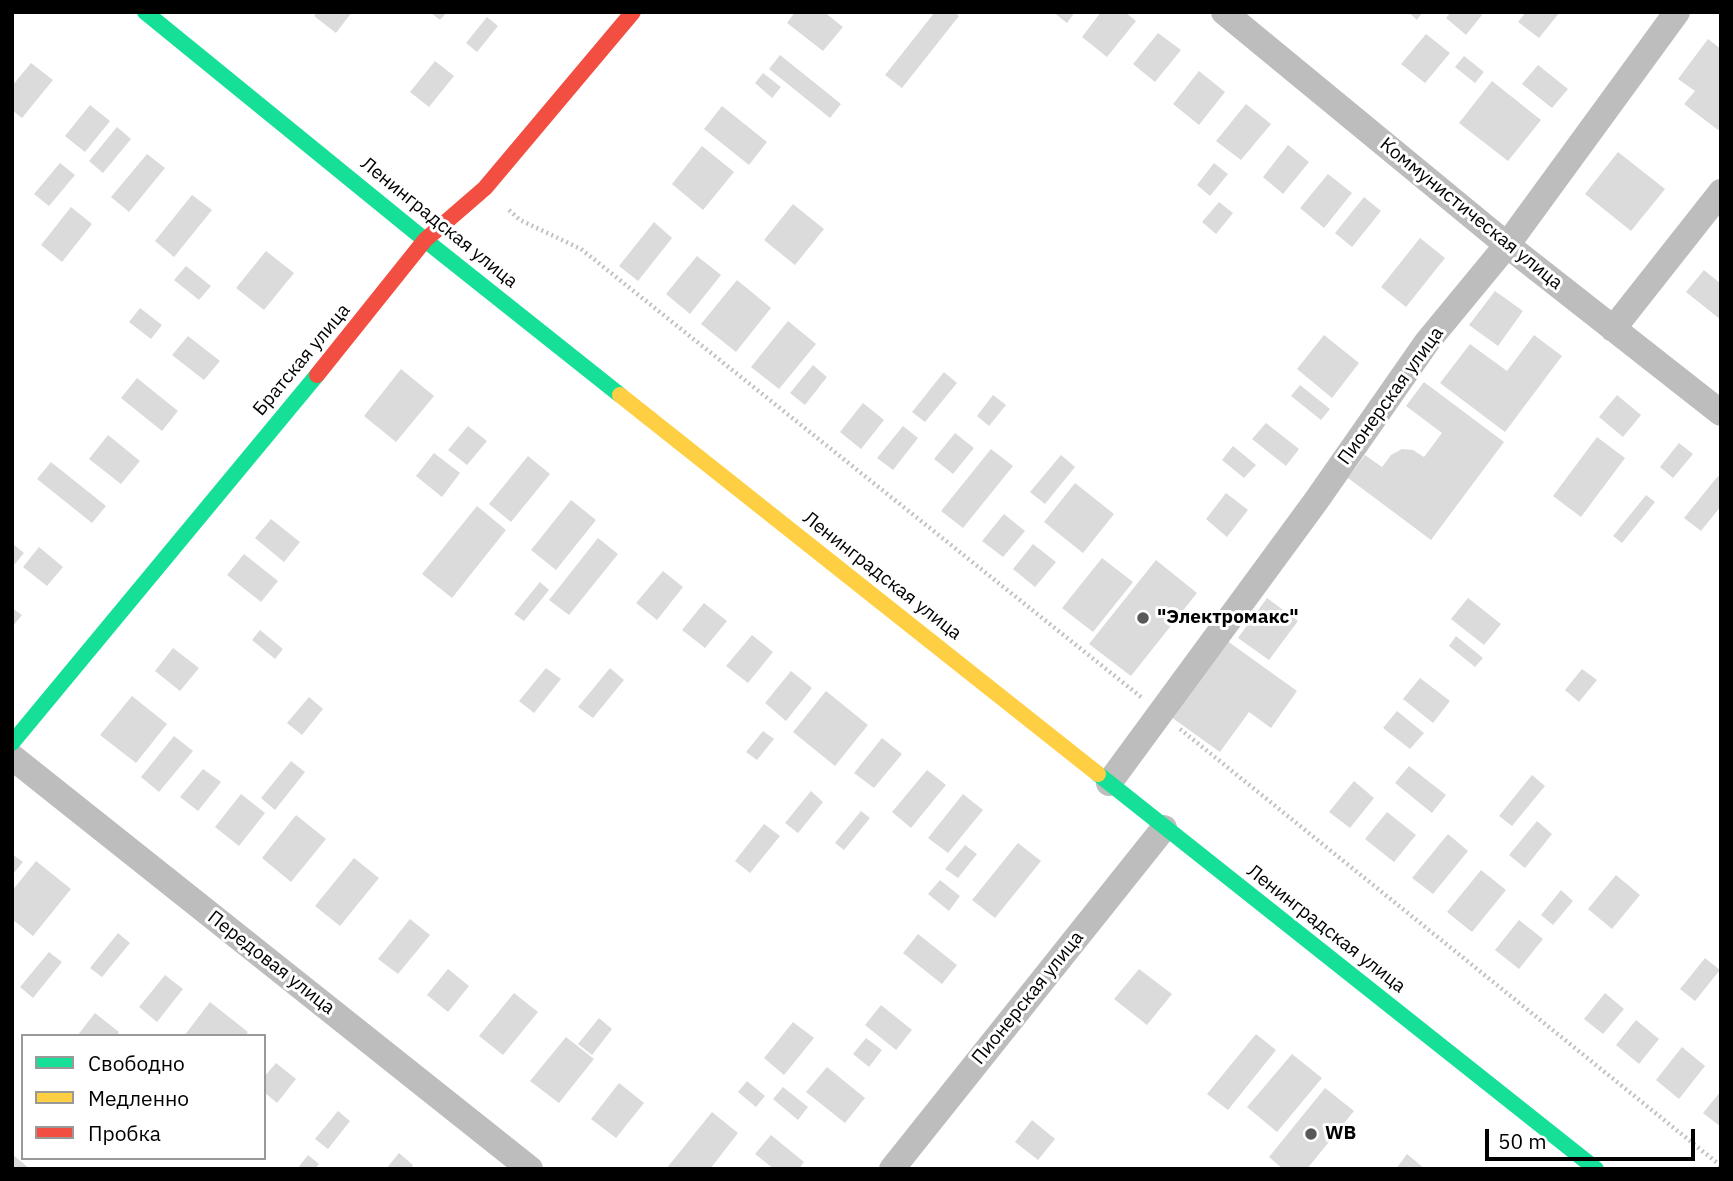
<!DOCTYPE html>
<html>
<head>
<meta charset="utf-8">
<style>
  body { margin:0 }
  #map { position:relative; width:1733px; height:1181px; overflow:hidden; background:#fff; font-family:"IBM Plex Sans",sans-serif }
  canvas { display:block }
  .frame { position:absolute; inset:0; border:14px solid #000; pointer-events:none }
  .legend { position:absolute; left:21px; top:1034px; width:245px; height:126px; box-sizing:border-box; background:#fff; border:2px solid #999; margin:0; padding:9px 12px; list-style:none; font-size:21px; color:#000 }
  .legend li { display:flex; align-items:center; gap:14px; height:35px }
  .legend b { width:35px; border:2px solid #999 }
  .scale { position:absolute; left:1485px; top:1129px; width:210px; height:32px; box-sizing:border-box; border:4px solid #000; border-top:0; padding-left:9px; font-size:21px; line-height:24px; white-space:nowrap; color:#000; -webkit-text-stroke:5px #fff; paint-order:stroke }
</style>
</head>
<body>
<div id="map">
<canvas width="1733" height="1181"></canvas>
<div class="frame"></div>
<ul class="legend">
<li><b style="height:9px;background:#16e098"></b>Свободно</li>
<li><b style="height:9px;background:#ffcf43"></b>Медленно</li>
<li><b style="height:9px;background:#f24e42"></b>Пробка</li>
</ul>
<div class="scale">50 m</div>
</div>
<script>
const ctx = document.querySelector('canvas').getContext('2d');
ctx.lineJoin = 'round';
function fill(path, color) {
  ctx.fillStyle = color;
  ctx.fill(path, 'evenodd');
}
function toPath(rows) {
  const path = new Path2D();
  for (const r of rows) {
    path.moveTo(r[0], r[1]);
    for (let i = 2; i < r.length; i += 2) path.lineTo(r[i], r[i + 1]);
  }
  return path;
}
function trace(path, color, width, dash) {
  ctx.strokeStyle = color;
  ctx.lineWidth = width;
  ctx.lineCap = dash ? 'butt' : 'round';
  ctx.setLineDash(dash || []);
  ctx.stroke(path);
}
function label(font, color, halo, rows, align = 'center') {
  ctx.font = font + ' "IBM Plex Sans",sans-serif';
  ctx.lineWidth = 6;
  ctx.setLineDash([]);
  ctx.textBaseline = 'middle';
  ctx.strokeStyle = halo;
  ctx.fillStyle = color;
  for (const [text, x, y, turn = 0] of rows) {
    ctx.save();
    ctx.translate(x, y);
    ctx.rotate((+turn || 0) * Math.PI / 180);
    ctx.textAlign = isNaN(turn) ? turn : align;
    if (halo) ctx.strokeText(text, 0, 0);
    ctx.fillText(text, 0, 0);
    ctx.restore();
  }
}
const building = toPath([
  [317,12,352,12,336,33,314,16],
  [430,12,447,12,440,20],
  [795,12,824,12,843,27,823,51,787,23],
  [935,12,954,12,959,16,902,88,885,75],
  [1053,12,1075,12,1067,23],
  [1101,12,1125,12,1136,21,1107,57,1082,37],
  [1408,12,1423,12,1417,20],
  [1451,12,1479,12,1482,15,1466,35,1446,18],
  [1526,12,1560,12,1539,38,1518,22],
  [487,17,498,26,477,52,466,43],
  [1158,33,1181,50,1155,82,1133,64],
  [1426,34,1450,53,1425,83,1401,64],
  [1708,39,1721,49,1721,127,1718,130,1684,104,1695,91,1678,79],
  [780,55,841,104,830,118,769,69],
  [1464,56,1484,72,1475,83,1455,67],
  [435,61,454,76,429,107,410,92],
  [31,63,53,80,22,118,12,110,12,86],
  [1538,65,1568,89,1552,108,1522,84],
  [1199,71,1225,92,1199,125,1173,104],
  [763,73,781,87,772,98,755,83],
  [1492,81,1541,120,1508,161,1459,123],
  [1246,104,1271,124,1241,160,1216,141],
  [90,105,110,121,85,152,65,136],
  [722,106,767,142,749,165,704,129],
  [117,127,131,139,103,173,89,161],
  [1288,145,1309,162,1283,194,1263,177],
  [702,146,734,172,703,210,672,184],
  [1618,152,1665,189,1631,231,1585,194],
  [147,154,165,168,129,212,111,197],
  [60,163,75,175,49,206,34,194],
  [1214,163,1228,174,1210,196,1197,185],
  [1328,174,1352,193,1324,228,1300,208],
  [192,195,212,210,174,257,155,241],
  [1364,197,1381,211,1352,247,1335,233],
  [1219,202,1233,213,1216,234,1202,222],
  [793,204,824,229,795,265,764,240],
  [71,207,92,224,62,262,41,245],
  [654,222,672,238,638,281,619,266],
  [1420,238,1445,258,1406,307,1381,287],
  [266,251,294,273,264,310,236,288],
  [697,256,721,275,690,314,666,294],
  [186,266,211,286,199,300,174,280],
  [1704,270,1721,284,1721,320,1686,292],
  [737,280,771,308,736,352,701,324],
  [1495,291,1523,311,1498,346,1469,325],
  [140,308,162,325,151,339,129,322],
  [788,321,816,344,779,389,751,367],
  [1324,335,1359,363,1332,398,1297,369],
  [1534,335,1562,356,1505,432,1440,383,1470,344,1507,371],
  [188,336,220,361,204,380,172,355],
  [813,365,827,377,805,405,790,393],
  [401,369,434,396,396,442,364,416],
  [944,372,957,383,925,422,912,412],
  [137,378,178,411,162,431,121,398],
  [1424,382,1504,442,1431,540,1348,478,1365,455,1382,467,1391,455,1402,449,1413,450,1424,457,1442,433,1406,406],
  [1300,385,1330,409,1321,420,1291,396],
  [993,395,1006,405,989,426,977,416],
  [1617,395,1641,415,1623,437,1599,417],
  [863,403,884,420,861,449,840,432],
  [1266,423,1299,449,1286,466,1252,439],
  [468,426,487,441,467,465,448,450],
  [903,426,918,438,893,470,877,458],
  [955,433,974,448,953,474,934,459],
  [108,435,140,461,121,484,89,459],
  [1597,437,1625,458,1581,517,1553,496],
  [1679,443,1693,454,1673,478,1660,467],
  [1233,446,1256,465,1244,478,1222,460],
  [991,449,1013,466,963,528,941,511],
  [434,453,460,473,442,497,416,476],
  [1061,455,1075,467,1045,504,1030,492],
  [528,456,550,474,511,522,489,504],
  [51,462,106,506,92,523,37,479],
  [1718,476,1721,478,1721,506,1701,531,1684,518],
  [1075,483,1114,514,1083,553,1044,522],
  [1226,493,1248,510,1227,537,1206,519],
  [1646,495,1655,502,1622,543,1613,536],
  [571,500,596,520,556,570,531,550],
  [477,506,506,530,452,598,422,574],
  [1004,514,1025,531,1003,557,982,541],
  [271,519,300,542,284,562,255,538],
  [598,538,618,554,569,615,549,600],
  [12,543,24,553,15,564,12,562],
  [1033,544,1056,562,1035,587,1013,569],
  [39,547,63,567,47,586,23,567],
  [244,554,278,581,261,602,227,575],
  [1102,558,1133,582,1093,632,1062,608],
  [1156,560,1197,593,1131,676,1089,644],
  [663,571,683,587,657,620,636,603],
  [540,582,549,590,524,621,514,614],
  [1267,598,1298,621,1269,660,1238,638],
  [1468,598,1501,624,1484,645,1451,619],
  [704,603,727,621,705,648,682,630],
  [12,608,22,615,12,627],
  [260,630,283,649,275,659,252,640],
  [752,635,773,652,748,683,726,666],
  [1456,636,1483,658,1475,667,1449,646],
  [1226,640,1297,691,1271,728,1249,712,1220,752,1171,717],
  [173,648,199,668,180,691,155,671],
  [546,668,561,679,534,713,519,701],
  [610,668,624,680,593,718,578,707],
  [1582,669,1597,680,1579,702,1565,690],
  [791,671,812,688,786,721,765,703],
  [1420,678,1450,701,1433,723,1403,699],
  [826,691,868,725,835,766,793,732],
  [132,696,167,724,136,763,100,735],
  [309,697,323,709,302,735,287,723],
  [1397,711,1424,733,1410,749,1383,728],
  [763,731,774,739,757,760,746,752],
  [174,736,193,751,159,792,141,777],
  [882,738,902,754,874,788,854,773],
  [291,761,305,772,275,810,261,798],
  [1409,766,1446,795,1432,813,1395,783],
  [203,769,221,782,198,811,180,797],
  [927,770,946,785,911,828,892,812],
  [1532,775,1545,786,1512,826,1499,816],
  [1354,781,1374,798,1350,828,1329,812],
  [811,791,823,802,798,833,785,823],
  [241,794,265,813,239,846,215,827],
  [963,794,983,810,948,853,928,838],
  [861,811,870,818,844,850,835,843],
  [1387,812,1416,835,1394,862,1365,839],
  [296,815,326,839,291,882,262,858],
  [1537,821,1552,834,1525,868,1509,855],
  [764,824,780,836,750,873,735,861],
  [1448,834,1468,851,1433,894,1412,878],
  [1018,843,1041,861,995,918,972,900],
  [965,845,977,854,958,878,945,869],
  [12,854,23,862,12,875],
  [354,858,379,878,340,926,315,906],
  [36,861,71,889,33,936,12,919,12,891],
  [1481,870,1506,890,1472,932,1447,912],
  [1616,875,1640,895,1612,929,1588,909],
  [940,880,960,896,949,911,928,894],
  [1561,890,1573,901,1553,925,1541,915],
  [410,919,430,935,398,974,378,959],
  [1519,920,1543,939,1519,969,1495,950],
  [118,933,130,943,102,977,90,968],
  [918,934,957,965,942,984,903,953],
  [49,952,62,962,33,998,20,987],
  [1705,958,1720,970,1695,1001,1680,989],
  [448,969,469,986,448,1012,427,995],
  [1139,969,1172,994,1147,1025,1114,999],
  [165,975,183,989,157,1022,139,1007],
  [514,993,538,1012,503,1055,479,1036],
  [1605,993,1624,1009,1603,1034,1584,1019],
  [210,1002,248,1032,245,1036,184,1036],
  [881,1005,912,1030,896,1050,865,1025],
  [95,1013,119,1032,116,1036,77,1036],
  [599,1018,612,1029,592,1055,578,1044],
  [1636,1020,1659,1039,1639,1064,1616,1045],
  [793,1022,814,1038,784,1075,764,1058],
  [1256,1034,1276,1050,1228,1110,1207,1094],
  [566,1037,594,1059,559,1103,530,1081],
  [866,1038,882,1050,869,1067,853,1054],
  [1682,1047,1705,1066,1679,1099,1656,1080],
  [1292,1054,1322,1078,1277,1132,1247,1107],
  [276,1063,296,1079,277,1103,264,1092,264,1077],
  [827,1067,865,1098,845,1123,806,1092],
  [747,1081,765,1096,756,1107,738,1092],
  [619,1083,644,1103,616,1138,591,1119],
  [783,1087,808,1107,798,1120,773,1099],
  [1325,1088,1354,1111,1307,1169,1283,1169,1269,1157],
  [1721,1091,1721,1127,1703,1113],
  [338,1111,350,1121,328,1149,315,1139],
  [712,1112,738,1133,710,1169,666,1169],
  [1032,1120,1055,1139,1038,1160,1015,1142],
  [771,1135,804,1162,799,1169,774,1169,755,1154],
  [399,1153,413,1165,411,1169,386,1169],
  [12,1154,30,1169,12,1169],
  [1407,1154,1425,1169,1396,1169],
  [308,1155,319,1164,315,1169,297,1169]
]);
const path = toPath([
  [509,210,520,220,581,249,1141,697],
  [1180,729,1721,1166]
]);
const street = toPath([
  [1224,12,1507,245,1721,413],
  [1613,329,1721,192],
  [12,757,530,1169],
  [1109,783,1316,501,1427,342,1507,245,1677,12],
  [892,1169,1164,828]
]);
const fast = toPath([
  [145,12,425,240,620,395],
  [12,743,317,375],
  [1098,774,1596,1169]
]);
const slow = toPath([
  [620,395,1098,774]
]);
const jam = toPath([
  [317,375,425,240,485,188,633,12]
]);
const markers = [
  [1143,618,7,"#595959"],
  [1311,1134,7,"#595959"]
];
const streetNames = [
  ["Коммунистическая улица",1471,214,39],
  ["Ленинградская улица",439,223,39],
  ["Братская улица",302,360,-50],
  ["Пионерская улица",1391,396,-54],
  ["Ленинградская улица",882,576,38],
  ["Ленинградская улица",1326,929,38],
  ["Передовая улица",271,963,38],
  ["Пионерская улица",1028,998,-51]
];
const poiNames = [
  ["\"Электромакс\"",1157,618],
  ["WB",1325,1134]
];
fill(building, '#dbdbdb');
trace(path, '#c2c2c2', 4.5, [2, 3.5]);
trace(street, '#bdbdbd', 26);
trace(fast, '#16e098', 16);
trace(slow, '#ffcf43', 16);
trace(jam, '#f24e42', 16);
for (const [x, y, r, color] of markers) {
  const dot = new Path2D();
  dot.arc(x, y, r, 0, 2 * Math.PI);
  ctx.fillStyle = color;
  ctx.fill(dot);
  trace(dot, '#fff', 2.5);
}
label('19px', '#000', '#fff', streetNames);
label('bold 19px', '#000', '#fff', poiNames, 'left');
</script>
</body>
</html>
